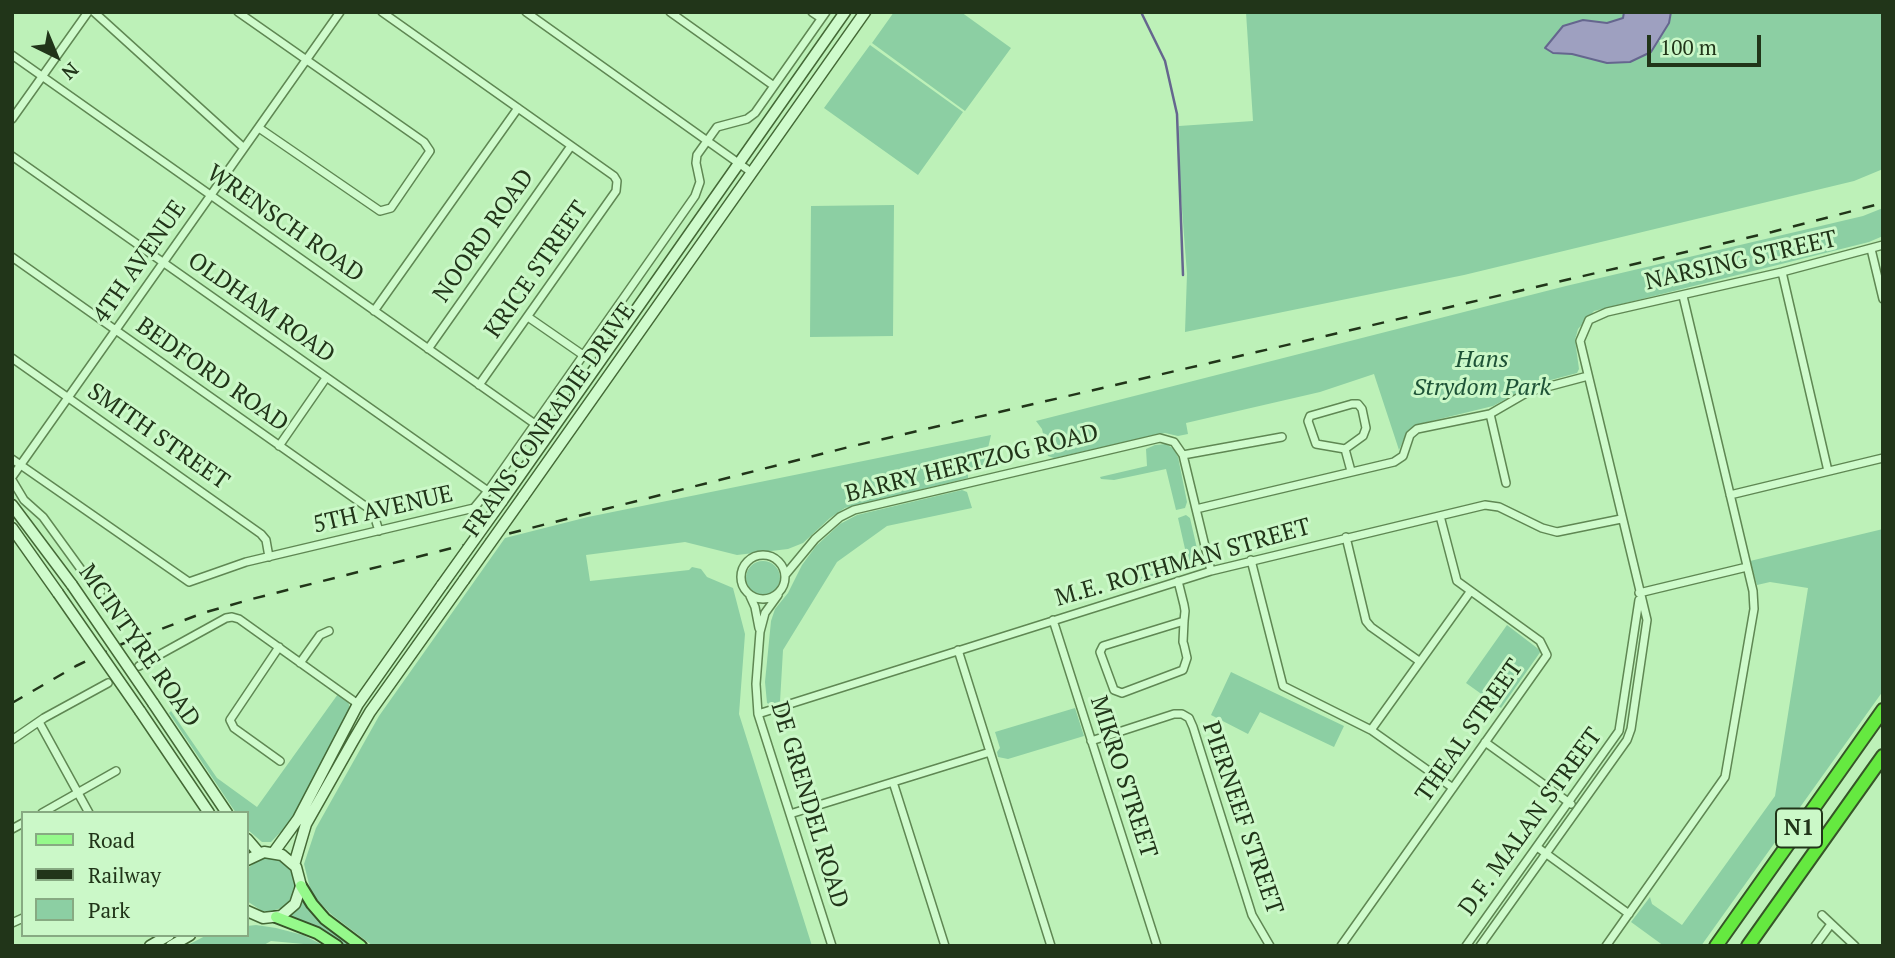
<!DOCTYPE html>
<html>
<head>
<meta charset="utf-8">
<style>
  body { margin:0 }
  #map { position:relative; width:1895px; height:958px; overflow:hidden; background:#bdf1b8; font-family:"PT Serif",serif }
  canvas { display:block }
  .frame { position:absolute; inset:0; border:14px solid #213519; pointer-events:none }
  .legend { position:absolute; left:21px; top:811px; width:228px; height:126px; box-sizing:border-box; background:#cbf8c8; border:2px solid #87aa82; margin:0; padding:9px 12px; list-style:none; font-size:21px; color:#213519 }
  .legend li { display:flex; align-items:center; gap:14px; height:35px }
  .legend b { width:35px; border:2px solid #87aa82 }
  .north { position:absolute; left:21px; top:21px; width:70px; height:70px; -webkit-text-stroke:5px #cbf8c8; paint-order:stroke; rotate:137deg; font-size:19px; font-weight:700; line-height:28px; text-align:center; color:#213519 }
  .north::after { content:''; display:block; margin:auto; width:24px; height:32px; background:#213519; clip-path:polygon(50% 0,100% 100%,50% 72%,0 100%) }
  .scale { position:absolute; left:1647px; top:35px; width:114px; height:32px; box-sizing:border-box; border:4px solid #213519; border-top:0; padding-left:9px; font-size:21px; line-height:24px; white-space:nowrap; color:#213519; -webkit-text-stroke:5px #cbf8c8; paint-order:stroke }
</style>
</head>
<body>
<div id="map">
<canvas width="1895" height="958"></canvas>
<div class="frame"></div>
<ul class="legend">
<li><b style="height:9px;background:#95f98b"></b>Road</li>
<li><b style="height:9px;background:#213519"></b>Railway</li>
<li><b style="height:19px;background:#8ccfa3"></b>Park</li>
</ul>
<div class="north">N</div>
<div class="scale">100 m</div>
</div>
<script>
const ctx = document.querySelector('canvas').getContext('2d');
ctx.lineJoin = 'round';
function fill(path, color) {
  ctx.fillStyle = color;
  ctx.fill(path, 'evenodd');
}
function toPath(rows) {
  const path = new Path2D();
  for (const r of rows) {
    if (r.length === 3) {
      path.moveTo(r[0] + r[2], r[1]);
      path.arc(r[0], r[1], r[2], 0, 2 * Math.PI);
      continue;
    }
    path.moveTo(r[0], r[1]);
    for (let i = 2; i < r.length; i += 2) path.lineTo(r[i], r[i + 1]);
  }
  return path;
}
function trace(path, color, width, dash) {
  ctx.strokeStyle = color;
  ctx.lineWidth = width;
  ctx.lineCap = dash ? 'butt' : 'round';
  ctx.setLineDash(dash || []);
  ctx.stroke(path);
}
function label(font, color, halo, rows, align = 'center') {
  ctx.font = font + ' "PT Serif",serif';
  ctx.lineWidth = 6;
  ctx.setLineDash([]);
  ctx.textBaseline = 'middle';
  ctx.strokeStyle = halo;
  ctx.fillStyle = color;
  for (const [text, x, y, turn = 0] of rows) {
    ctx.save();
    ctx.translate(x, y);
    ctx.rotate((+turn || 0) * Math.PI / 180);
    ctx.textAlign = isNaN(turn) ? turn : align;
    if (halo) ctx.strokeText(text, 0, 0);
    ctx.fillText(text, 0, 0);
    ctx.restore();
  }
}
const green = toPath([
  [894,12,961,12,1011,48,965,111,872,43],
  [1246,12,1883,12,1883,169,1854,181,1464,275,1185,332,1187,274,1180,183,1179,126,1253,121],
  [870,45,963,112,918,175,824,108],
  [894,205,893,336,810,337,811,206],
  [1883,208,1883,236,1869,242,1594,311,1578,329,1575,340,1579,369,1577,373,1532,385,1493,406,1419,424,1407,432,1399,450,1374,374,1320,392,1186,423,1188,434,1178,436,1165,433,1054,458,1048,456,1042,429,1036,421,1566,286,1863,216],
  [991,435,983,470,968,474,968,478,845,508,830,518,803,543,788,549,737,555,685,542,586,555,590,581,689,570,692,567,701,569,707,577,733,588,745,634,739,714,812,946,373,946,332,915,316,899,310,888,304,864,316,828,379,716,505,538,588,517],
  [1166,444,1174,449,1178,457,1187,502,1185,508,1176,510,1166,469,1114,480,1101,479,1100,477,1147,466,1146,449,1155,445],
  [962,490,967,492,972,508,887,526,837,562,783,650,780,702,771,705,767,703,765,682,771,621,775,609,788,593,802,565,816,546,840,524,857,515],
  [1186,515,1190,518,1198,553,1202,556,1202,564,1200,567,1188,571,1185,569,1117,590,1116,585,1188,562,1178,518],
  [1883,529,1883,691,1701,946,1664,946,1631,922,1650,897,1652,904,1682,925,1775,796,1808,588,1770,582,1757,585,1750,561],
  [763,578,17],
  [1507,625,1541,651,1501,708,1466,683],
  [1231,672,1344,726,1334,747,1260,712,1248,734,1211,715],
  [338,694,348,701,350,709,292,820,271,842,262,842,248,830,247,813,236,813,169,713,171,711,217,778,257,807],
  [1075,708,1084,736,1008,759,998,757,997,752,1000,748,995,732],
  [268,858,278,860,286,865,292,873,295,883,293,893,289,901,281,908,272,911,262,911,247,901,247,869,259,859],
  [303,900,321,922,353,946,345,946,315,926,289,917],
  [256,925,276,928,303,935,325,946,271,941,262,946,186,946,207,935,247,935,247,926]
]);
const water = toPath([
  [1624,12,1671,12,1669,23,1651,52,1630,62,1607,63,1572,54,1553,53,1545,48,1563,26,1583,20,1607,23,1623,18,1624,12]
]);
const stream = toPath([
  [1141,12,1165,61,1177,114,1183,275]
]);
const minor = toPath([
  [94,12,244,148],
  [238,12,424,142,430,151,391,208,380,211,259,128],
  [382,12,614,176,617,181,616,191,479,385],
  [526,12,751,172],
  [670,12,774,86],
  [812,12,821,18],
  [12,55,535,424],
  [12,119,88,12],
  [12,156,488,491],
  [1871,249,1883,299],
  [12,257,368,508,374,515,379,531],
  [1782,272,1828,471],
  [374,311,518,108],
  [528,317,583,355],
  [428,349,571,146],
  [12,358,261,534,266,540,269,557],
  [1352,404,1358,404,1362,409,1366,428,1363,436,1345,449,1316,444,1308,421,1310,416,1352,404],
  [1490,414,1506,483],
  [279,446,326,378],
  [1345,449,1351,471],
  [1183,455,1282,437],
  [12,459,189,582,246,562,474,508,488,491,695,196,700,182,696,163,697,155,717,127,747,119,755,113,826,12],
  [12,477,340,12],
  [12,480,24,500,43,517,80,568,101,591],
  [1730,495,1883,458],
  [1196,509,1394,462,1403,456,1410,435,1417,429,1490,414,1528,392,1588,376],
  [1346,537,1366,621,1371,627,1419,661],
  [763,577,22],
  [1251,560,1283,686,1371,730,1453,788],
  [786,574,815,539,840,517,854,510,1160,438,1174,442,1183,455,1211,571],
  [1178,581,1184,605,1185,611,1184,621,1183,642,1184,645,1187,658,1183,670,1122,693,1114,690,1100,652,1103,646,1184,621],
  [1639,593,1747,567],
  [778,595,765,613,760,632,756,684,758,714,832,946],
  [750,596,755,607,759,628],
  [1053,620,1157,946],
  [279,647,230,720,234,728,280,761],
  [958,650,1051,946],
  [300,663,320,635,329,631],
  [139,666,226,618,232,617,239,619,358,704],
  [758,714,1211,571,1485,505,1499,507,1542,528,1557,532,1621,519],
  [39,722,89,813],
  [1371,730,1470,592],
  [12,740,44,718,108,683],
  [1091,741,1174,714,1182,714,1189,718,1193,727,1252,915,1270,946],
  [1485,742,1571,804],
  [893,782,945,946],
  [42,813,116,771],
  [790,814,990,752],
  [12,829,23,823],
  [1537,847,1629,914],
  [1822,915,1855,946],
  [12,923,23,918],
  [1341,946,1547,655,1540,641,1457,581,1440,516],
  [1466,946,1619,731,1639,600],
  [1480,946,1627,740,1631,729,1647,620,1580,341,1589,320,1607,312,1782,272,1883,245],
  [1606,946,1725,777,1754,609,1753,591,1683,296],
  [1815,946,1831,924]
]);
const secondary = toPath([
  [523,497,865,12],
  [502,501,845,12],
  [12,505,72,585],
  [12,528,58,593],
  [153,703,227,813],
  [140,711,209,813],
  [247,839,259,853],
  [274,852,298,819,358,704,442,585],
  [247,860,264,852,282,855,296,867,301,886,295,904,281,916,263,918,247,911],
  [294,865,306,824,353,741,370,712,464,580],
  [150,946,169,935],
  [171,946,190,935]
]);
const primary = toPath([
  [301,886,312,904,325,919,361,946],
  [276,917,317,933,337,946]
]);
const motorway = toPath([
  [1716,946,1883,710],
  [1748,946,1883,756]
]);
const rail = toPath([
  [12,703,76,666,122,644,203,613,252,599,849,447,1772,232,1883,203]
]);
const secondaryBridge = toPath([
  [464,580,523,497],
  [72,585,153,703],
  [442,585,502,501],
  [58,593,140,711]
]);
const shields = [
  [1799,828,46]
];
const shieldNames = [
  ["N1",1799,828]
];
const streetNames = [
  ["WRENSCH ROAD",285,224,35],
  ["NOORD ROAD",484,236,-55],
  ["NARSING STREET",1741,261,-13],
  ["4TH AVENUE",140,262,-55],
  ["KRICE STREET",537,270,-55],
  ["OLDHAM ROAD",261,308,35],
  ["BEDFORD ROAD",212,375,35],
  ["FRANS CONRADIE DRIVE",550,420,-55],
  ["SMITH STREET",158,437,35],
  ["BARRY HERTZOG ROAD",972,464,-14],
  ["5TH AVENUE",383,510,-13],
  ["M.E. ROTHMAN STREET",1183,563,-16],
  ["MCINTYRE ROAD",139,646,55],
  ["THEAL STREET",1470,731,-55],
  ["MIKRO STREET",1123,777,72],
  ["DE GRENDEL ROAD",809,805,73],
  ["PIERNEEF STREET",1242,818,71],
  ["D.F. MALAN STREET",1531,822,-54]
];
const parkNames = [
  ["Hans",1482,360],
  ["Strydom Park",1482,388]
];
fill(green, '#8ccfa3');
fill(water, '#9ea0c0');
trace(water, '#65668e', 2);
trace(stream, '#65668e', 2.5);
trace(minor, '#5f8753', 10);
trace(secondary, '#446936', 13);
trace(primary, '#365428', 14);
trace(motorway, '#365428', 16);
trace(minor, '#cffbcc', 7);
trace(secondary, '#cffbcc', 10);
trace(primary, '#95f98b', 10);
trace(motorway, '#65e940', 12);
trace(rail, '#213519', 2.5, [12, 12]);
trace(secondaryBridge, '#446936', 13, []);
trace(secondaryBridge, '#cffbcc', 10);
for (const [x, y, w] of shields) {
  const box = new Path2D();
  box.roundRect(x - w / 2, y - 19.5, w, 39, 5);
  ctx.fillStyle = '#cbf8c8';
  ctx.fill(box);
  trace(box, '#213519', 2);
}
label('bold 23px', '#213519', null, shieldNames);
label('24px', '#213519', '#cbf8c8', streetNames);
label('italic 24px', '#1e5337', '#cbf8c8', parkNames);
</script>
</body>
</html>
